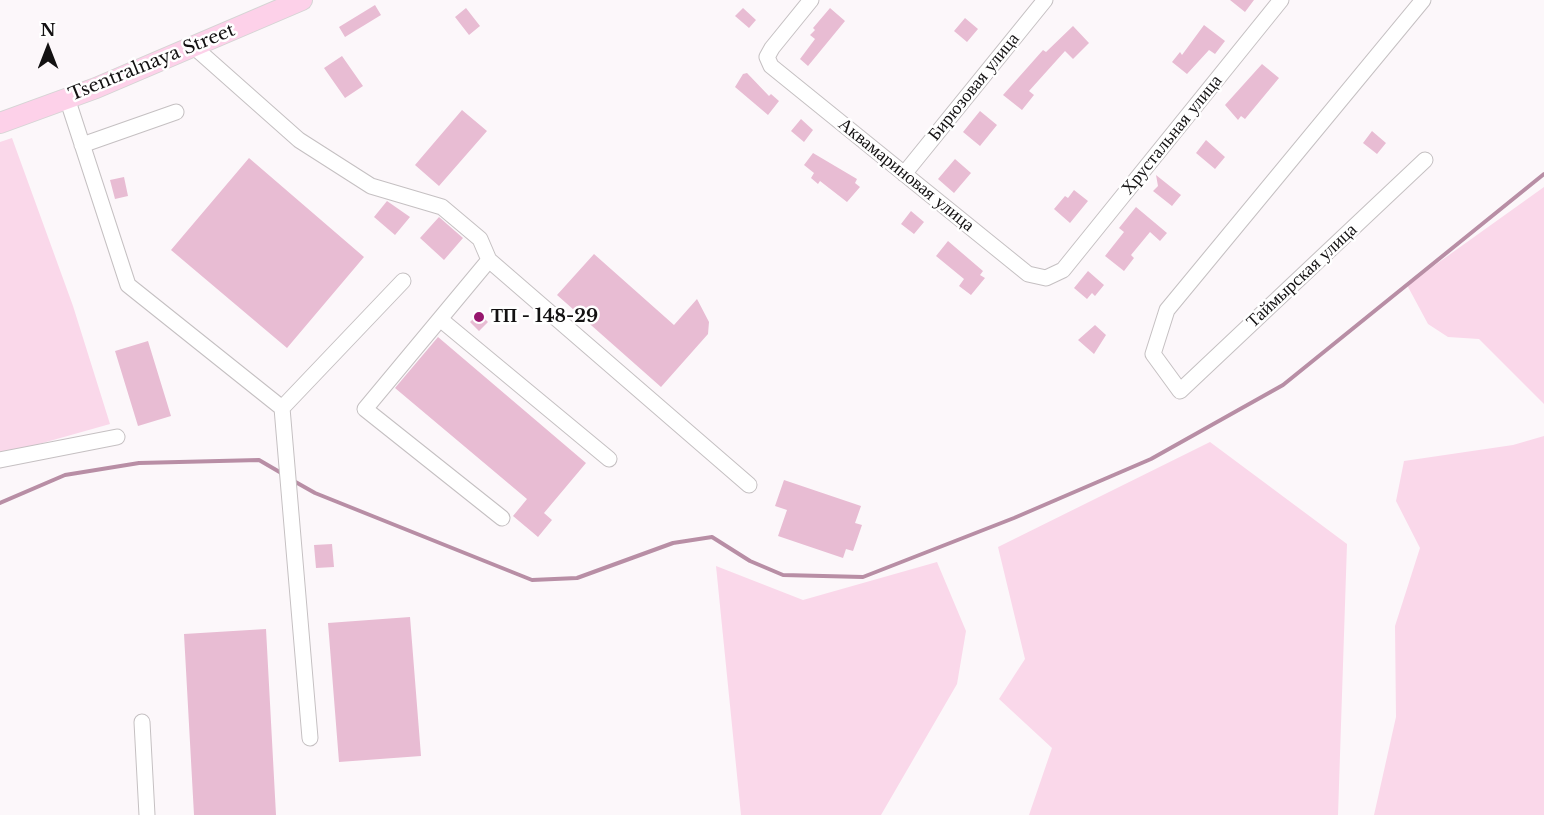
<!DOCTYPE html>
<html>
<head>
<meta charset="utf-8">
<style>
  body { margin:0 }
  #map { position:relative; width:1544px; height:815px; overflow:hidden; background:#fcf7fa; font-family:"Libre Baskerville",serif }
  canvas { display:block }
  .north { position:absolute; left:18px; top:18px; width:60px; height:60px; -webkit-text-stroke:4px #fff; paint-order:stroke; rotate:0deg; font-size:16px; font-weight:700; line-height:24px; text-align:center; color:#131112 }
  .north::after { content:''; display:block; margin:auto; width:21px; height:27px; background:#131112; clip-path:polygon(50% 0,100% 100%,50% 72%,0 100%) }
</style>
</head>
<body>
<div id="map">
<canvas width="1544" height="815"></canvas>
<div class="north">N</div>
</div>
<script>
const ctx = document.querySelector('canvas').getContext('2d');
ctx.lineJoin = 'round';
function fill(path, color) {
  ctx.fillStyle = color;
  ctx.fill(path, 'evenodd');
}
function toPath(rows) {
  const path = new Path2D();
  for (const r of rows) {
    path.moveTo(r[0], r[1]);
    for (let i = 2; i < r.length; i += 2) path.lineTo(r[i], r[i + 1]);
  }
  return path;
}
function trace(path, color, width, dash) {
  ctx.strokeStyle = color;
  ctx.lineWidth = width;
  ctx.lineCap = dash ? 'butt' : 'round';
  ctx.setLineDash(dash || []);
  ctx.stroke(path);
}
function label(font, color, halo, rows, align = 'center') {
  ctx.font = font + ' "Libre Baskerville",serif';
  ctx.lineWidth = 5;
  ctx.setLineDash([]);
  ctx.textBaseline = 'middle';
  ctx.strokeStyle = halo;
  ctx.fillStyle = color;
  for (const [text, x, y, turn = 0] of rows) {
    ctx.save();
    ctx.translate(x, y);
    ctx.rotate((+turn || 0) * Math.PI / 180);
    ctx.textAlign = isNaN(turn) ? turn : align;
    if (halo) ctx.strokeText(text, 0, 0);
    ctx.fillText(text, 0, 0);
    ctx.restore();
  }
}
const green = toPath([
  [12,138,73,306,110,424,0,455,0,142],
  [1544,187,1544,404,1479,339,1448,337,1428,324,1407,285],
  [1544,436,1544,815,1374,815,1396,717,1395,626,1420,548,1396,501,1404,461,1513,445],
  [1210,442,1347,544,1338,815,1029,815,1052,748,999,699,1025,659,998,547],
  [937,562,966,631,957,684,881,815,741,815,716,566,803,600]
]);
const stream = toPath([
  [292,480,315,493,532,580,577,578,673,543,712,537,750,561,783,575,863,577,1014,518,1151,459,1283,385,1544,174],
  [0,503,65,475,139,463,259,460,283,474]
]);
const building = toPath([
  [1230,0,1254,0,1245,12],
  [375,5,381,15,345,37,339,27],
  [466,8,480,26,469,35,455,17],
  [743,8,756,20,749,28,735,16],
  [830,8,845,21,808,66,800,59,815,39,810,35,815,30,813,28],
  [965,18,978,29,967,42,954,31],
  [1204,25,1225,41,1215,54,1209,50,1187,74,1172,62,1180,52,1182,55],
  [1073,26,1089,43,1073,59,1065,51,1029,91,1034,95,1022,110,1003,95,1043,50,1046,52],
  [342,56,363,86,345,98,324,68],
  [1262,64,1279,78,1245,119,1241,116,1238,120,1225,105],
  [747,73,769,96,771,94,779,101,768,115,735,87,743,74],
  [462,110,487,131,439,186,415,165],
  [980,111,997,125,980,146,963,132],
  [801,119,813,130,804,142,791,131],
  [1372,131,1386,143,1377,154,1363,143],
  [1206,140,1225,157,1215,169,1196,153],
  [813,153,857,179,855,183,860,187,847,202,820,181,818,184,811,178,814,173,804,165],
  [249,158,364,257,287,348,171,250],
  [955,159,971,173,954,193,938,179],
  [1156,175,1181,195,1172,206,1153,191,1158,186],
  [124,177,128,196,115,199,110,180],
  [1074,190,1088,201,1070,223,1054,209,1065,196,1068,198],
  [387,201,410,217,395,235,374,217],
  [1136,207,1167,233,1160,241,1150,232,1131,255,1134,258,1124,271,1105,256,1124,232,1119,228],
  [911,211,924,222,914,234,901,224],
  [439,217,463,238,444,260,420,238],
  [948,241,983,271,980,275,985,278,971,295,959,286,964,279,936,256],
  [594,254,674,325,697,299,709,322,708,334,661,387,557,295],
  [1088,271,1104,285,1095,296,1092,293,1087,299,1074,288],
  [479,313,488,322,479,331,470,322],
  [1095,325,1106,335,1094,354,1078,340],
  [438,337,586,463,544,513,552,520,538,537,513,516,527,499,395,388],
  [148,341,171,416,138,426,115,351],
  [784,480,861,506,855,523,862,525,853,551,846,549,843,558,778,536,787,510,775,506],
  [332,544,334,567,316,568,314,545],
  [410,617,421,756,339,762,328,623],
  [266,629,276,815,194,815,184,634]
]);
const minor = toPath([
  [811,0,772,48,767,57,771,66,1028,274,1046,278,1063,270,1281,0],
  [1423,0,1167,310,1153,354,1180,391,1425,160],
  [193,46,299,140,371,186,442,207,480,239,489,260,749,485],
  [67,98,128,285,282,408,403,281],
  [82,145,176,112],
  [904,174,1045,0],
  [489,260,365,409,502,518],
  [440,319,609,459],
  [282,408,310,738],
  [0,460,117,437],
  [142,722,147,815]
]);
const major = toPath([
  [0,123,96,88,302,0]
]);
const markers = [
  [479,317,6,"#97176e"]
];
const streetNames = [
  ["Tsentralnaya Street",152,63,-22],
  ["Бирюзовая улица",974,87,-51],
  ["Хрустальная улица",1172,135,-51],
  ["Аквамариновая улица",906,175,39],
  ["Таймырская улица",1302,276,-43]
];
const poiNames = [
  ["ТП - 148-29",491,317]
];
fill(green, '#fad8ea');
trace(stream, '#b88ea5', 4);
fill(building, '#e8bcd3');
trace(minor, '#c5c0c2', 17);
trace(major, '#d5d4d4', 22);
trace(minor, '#fff', 15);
trace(major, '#fdd1e9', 20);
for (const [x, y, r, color] of markers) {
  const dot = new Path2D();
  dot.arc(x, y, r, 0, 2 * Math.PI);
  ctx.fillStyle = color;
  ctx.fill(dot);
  trace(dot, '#fff', 2);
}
label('18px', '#131112', '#fff', streetNames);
label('bold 18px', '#131112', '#fff', poiNames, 'left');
</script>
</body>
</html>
